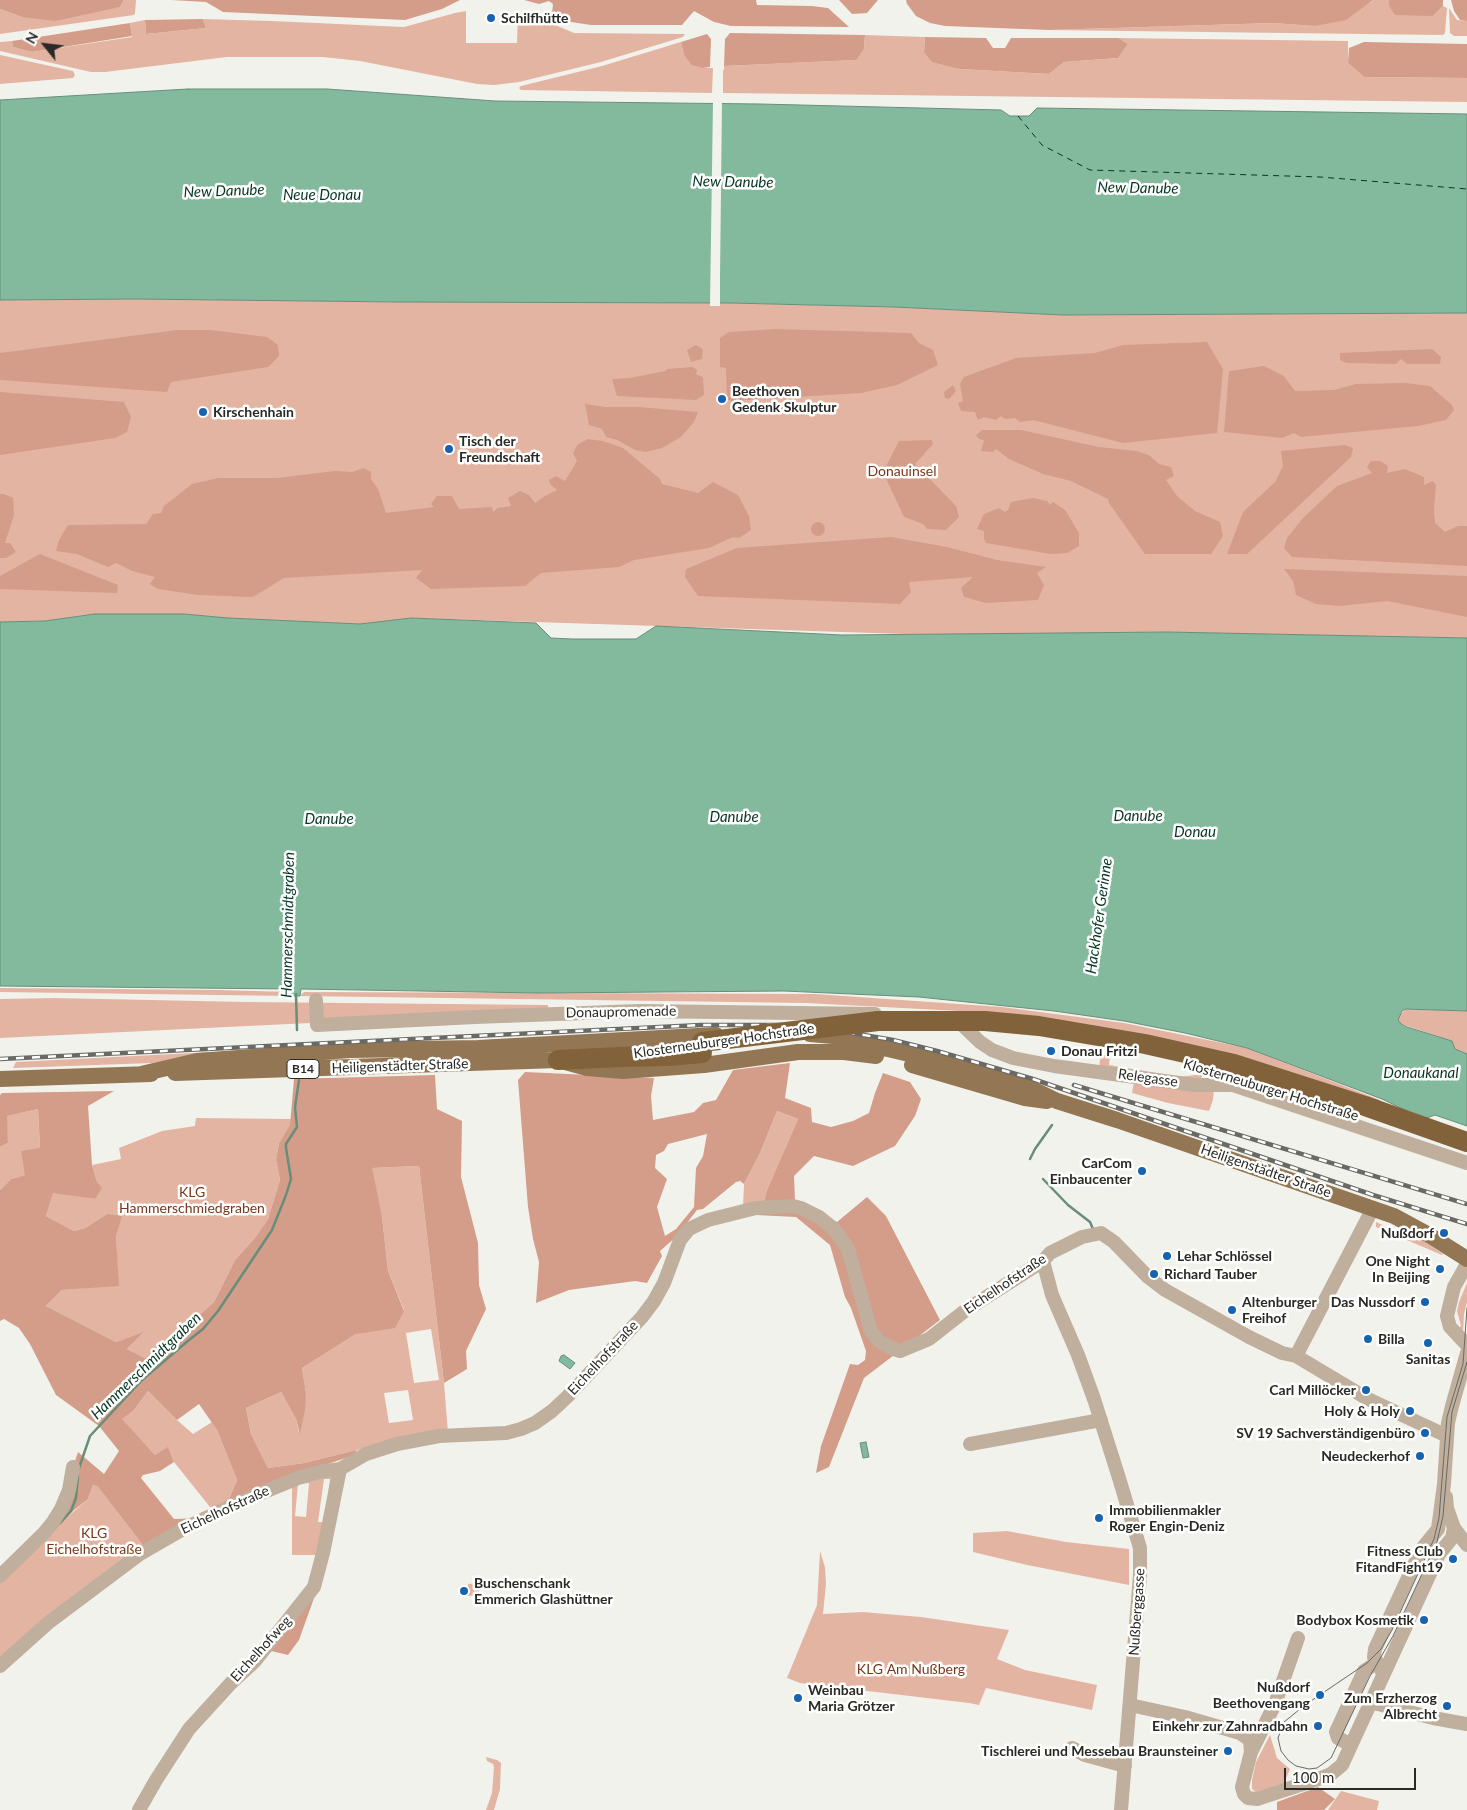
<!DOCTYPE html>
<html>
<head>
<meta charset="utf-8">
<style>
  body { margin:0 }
  #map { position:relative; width:1467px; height:1810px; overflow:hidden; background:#f2f2ec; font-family:Lato,sans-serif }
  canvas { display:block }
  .north { position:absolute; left:20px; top:20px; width:50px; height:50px; -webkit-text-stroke:4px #fffffe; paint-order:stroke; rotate:299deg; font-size:14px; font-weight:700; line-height:20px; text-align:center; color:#292927 }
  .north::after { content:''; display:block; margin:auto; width:18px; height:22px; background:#292927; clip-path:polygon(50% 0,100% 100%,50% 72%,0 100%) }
  .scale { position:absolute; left:1284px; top:1768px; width:132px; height:22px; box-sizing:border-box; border:2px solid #292927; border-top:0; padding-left:6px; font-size:15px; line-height:18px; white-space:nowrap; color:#292927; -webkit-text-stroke:4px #fffffe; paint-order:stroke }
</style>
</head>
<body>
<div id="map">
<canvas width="1467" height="1810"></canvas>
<div class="north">N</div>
<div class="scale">100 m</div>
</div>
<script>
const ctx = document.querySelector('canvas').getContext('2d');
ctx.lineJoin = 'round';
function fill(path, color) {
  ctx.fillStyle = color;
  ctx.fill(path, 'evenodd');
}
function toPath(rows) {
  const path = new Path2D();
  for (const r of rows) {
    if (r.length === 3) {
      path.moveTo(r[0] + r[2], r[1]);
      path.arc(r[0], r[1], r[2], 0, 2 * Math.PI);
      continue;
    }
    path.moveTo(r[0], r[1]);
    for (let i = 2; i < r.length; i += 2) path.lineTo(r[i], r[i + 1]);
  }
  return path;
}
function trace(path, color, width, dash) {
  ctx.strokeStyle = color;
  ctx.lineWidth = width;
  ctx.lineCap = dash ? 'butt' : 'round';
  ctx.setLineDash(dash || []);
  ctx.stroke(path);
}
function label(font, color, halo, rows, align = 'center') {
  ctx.font = font + ' Lato,sans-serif';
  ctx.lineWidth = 5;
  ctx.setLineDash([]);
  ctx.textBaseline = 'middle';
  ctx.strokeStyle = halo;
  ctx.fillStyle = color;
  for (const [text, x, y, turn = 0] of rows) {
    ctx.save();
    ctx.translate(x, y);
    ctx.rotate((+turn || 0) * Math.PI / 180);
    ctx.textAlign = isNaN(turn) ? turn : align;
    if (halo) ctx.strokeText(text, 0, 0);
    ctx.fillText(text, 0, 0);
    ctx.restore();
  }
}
const green = toPath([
  [124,0,136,0,135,13,134,15,0,34,0,9,22,17,120,7],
  [1373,0,1389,0,1389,6,1433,16,1443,6,1447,8,1445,33,1443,35,1049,30,1273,23,1315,26,1371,2],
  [1449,8,1457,20,1467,21,1467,36,1454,36,1450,33],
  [466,11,466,43,517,43,518,13,527,13,574,33,685,34,683,37,601,62,519,82,494,85,477,84,360,61,323,57,227,57,105,72,91,72,0,51,0,42,12,41,13,47,32,52,132,37,130,23,145,20,146,34,206,28,203,19,272,21,404,27,455,13],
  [865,35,925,37,924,52,960,69,1049,74,1064,62,1118,58,1128,44,1119,38,1348,41,1348,63,1364,77,1467,78,1467,102,723,93,723,70,724,70,724,66,855,60,864,49],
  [681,42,684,55,703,68,713,68,712,93,521,90,519,88,521,86,602,66],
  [0,55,73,71,75,75,73,78,0,84],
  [136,299,397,302,731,303,894,307,1063,315,1467,313,1467,638,1167,632,935,635,411,618,360,624,228,618,184,614,95,614,45,621,0,622,0,300],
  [0,988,218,990,292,992,292,996,217,995,0,992],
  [304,992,815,994,1002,1007,1124,1023,1247,1048,1380,1100,1379,1103,998,1013,806,1003,300,996],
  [54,998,246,1002,548,1005,548,1007,546,1010,310,1023,0,1038,0,999],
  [1406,1009,1467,1011,1467,1054,1455,1049,1452,1041,1401,1024,1398,1020,1399,1016],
  [213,1052,152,1063,13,1068,16,1062],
  [1101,1054,1110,1056,1109,1065,1179,1077,1203,1074,1201,1079,1194,1081,1129,1073,1099,1067],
  [1134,1082,1214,1089,1213,1100,1209,1111,1168,1103,1132,1093],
  [38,1109,40,1148,25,1175,11,1179,0,1190,0,1147,8,1143,6,1116],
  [777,1111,798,1119,767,1190,763,1206,743,1206,744,1184,760,1153],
  [196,1118,291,1119,290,1126,279,1143,276,1160,280,1180,268,1219,254,1239,235,1260,214,1302,196,1318,145,1358,127,1349,143,1333,116,1342,46,1306,62,1290,118,1285,116,1236,107,1214,85,1228,74,1231,46,1216,53,1192,95,1199,97,1182,92,1165,121,1159,119,1148,162,1131,195,1126],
  [419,1166,444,1383,448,1433,415,1436,304,1463,268,1468,251,1434,246,1408,281,1392,296,1419,299,1432,306,1393,302,1368,356,1334,404,1310,388,1271,382,1216,371,1168],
  [431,1329,439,1380,414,1383,406,1333],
  [408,1390,413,1420,389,1423,384,1393],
  [1376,1222,1407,1237,1418,1237,1443,1254,1442,1255,1376,1227],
  [1467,1283,1467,1302,1464,1314,1463,1332,1457,1329,1461,1326,1457,1311,1459,1302],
  [148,1391,177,1420,193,1434,212,1422,217,1430,237,1480,226,1506,214,1512,174,1462,168,1448,155,1455,121,1419,134,1410],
  [332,1474,320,1555,292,1555,292,1485],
  [324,1479,330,1479,324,1522,318,1522],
  [309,1483,306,1517,295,1516,298,1484],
  [93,1485,98,1487,145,1548,0,1663,0,1576,88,1499],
  [1007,1531,1066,1542,1129,1549,1129,1585,1027,1565,973,1552,973,1533],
  [820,1551,825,1567,826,1584,823,1614,863,1612,921,1617,1009,1630,997,1659,1025,1670,1097,1685,1092,1710,986,1688,979,1705,969,1703,800,1683,787,1678,817,1605],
  [480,1583,479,1595,467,1596,468,1584],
  [1270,1735,1277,1758,1290,1769,1284,1783,1256,1792,1252,1789,1252,1780,1256,1762],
  [486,1757,497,1760,501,1763,500,1789,494,1810,486,1810,492,1793,494,1767,493,1764,487,1761],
  [1341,1791,1379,1801,1377,1810,1328,1810]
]);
const forest = toPath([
  [0,0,124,0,120,7,55,21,22,17,0,9],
  [171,0,460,0,442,9,405,20,223,12,206,2],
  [524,0,756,0,757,5,812,6,828,8,849,27,731,26,714,22,694,11,682,25,591,25,571,22,552,13,553,4,549,1,539,4],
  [839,0,878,0,867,13,852,14],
  [906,0,1373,0,1346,20,1315,26,1273,23,1049,30,945,26,930,23,916,16,907,4],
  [1389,0,1443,0,1443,6,1433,16,1395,15,1389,6],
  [1451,0,1467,0,1467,21,1460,20,1454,11],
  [203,19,206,28,146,34,145,20],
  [130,23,132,36,32,52,13,47,12,41],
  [730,33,865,35,864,49,856,60,724,66,725,39],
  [707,34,711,39,710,67,703,68,692,65,684,55,681,42],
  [925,37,986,38,993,48,1005,48,1011,38,1119,38,1128,44,1118,58,1064,62,1049,74,960,69,932,62,924,52],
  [1364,42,1467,44,1467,78,1364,77,1348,63,1349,48],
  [775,329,911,333,919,343,933,350,938,365,897,385,861,393,731,401,727,399,726,368,720,367,720,338,729,332],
  [177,330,211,330,267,337,278,345,279,356,268,367,171,382,167,392,0,380,0,353],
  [1207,342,1223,369,1217,433,1123,443,1033,420,1020,422,1015,418,1005,419,1001,416,996,420,984,417,978,420,975,412,961,411,958,403,963,401,960,384,964,377,1016,358,1095,353,1123,345],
  [696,345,703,349,702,359,691,362,687,350],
  [1432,349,1441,357,1440,364,1407,364,1401,359,1396,364,1346,363,1340,360,1340,353],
  [1264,366,1284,376,1295,391,1334,390,1356,384,1406,383,1430,386,1452,405,1454,410,1446,420,1418,426,1301,437,1294,433,1282,438,1224,432,1229,371],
  [693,367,697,370,696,374,703,377,704,395,696,400,617,396,612,379,630,378,665,371,667,369],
  [953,385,956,391,949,399,945,398,944,392],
  [0,392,124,402,131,417,127,432,115,438,0,455],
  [585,404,606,407,639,407,698,412,694,422,681,437,662,448,646,452,635,450,617,440,606,437,602,429,589,425],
  [982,430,1021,430,1099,447,1136,451,1149,455,1159,464,1171,467,1174,476,1166,480,1177,496,1195,511,1220,522,1223,536,1211,554,1145,554,1109,503,1108,499,1071,481,1043,474,1009,459,996,449,993,452,981,451,984,440,979,439,976,435],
  [588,439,603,441,623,448,660,479,662,484,698,493,713,482,738,495,749,516,751,530,739,538,733,537,709,548,634,560,619,567,541,573,525,586,431,589,416,578,422,570,284,578,253,597,198,595,158,589,150,584,155,577,132,571,116,563,108,567,77,554,56,551,59,540,68,525,146,524,153,514,161,513,164,506,192,484,218,478,277,478,335,471,352,472,364,468,371,472,371,479,378,489,386,513,434,507,431,504,437,496,452,496,459,509,492,507,493,512,498,508,511,506,508,498,520,491,529,495,535,503,545,496,557,490,550,484,549,480,556,476,565,481,577,461,573,453,578,444],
  [932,440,933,444,915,464,956,506,959,517,946,530,927,529,923,524,904,517,883,472,899,441],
  [1345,445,1353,448,1351,457,1247,554,1227,554,1243,512,1275,482,1283,466,1281,451],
  [1371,461,1380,461,1388,466,1387,473,1405,469,1424,477,1424,485,1433,481,1436,485,1434,510,1435,523,1445,532,1458,526,1467,526,1467,566,1292,557,1284,548,1287,538,1303,518,1337,486,1372,473,1367,467],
  [0,494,4,494,13,498,14,515,5,543,10,543,16,552,6,558,0,558],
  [1033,498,1047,501,1050,505,1053,502,1065,510,1079,533,1079,546,1067,553,1051,554,986,543,984,539,984,531,977,529,984,514,999,508,1005,512,1008,510,1011,502],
  [818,529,7],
  [891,537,947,547,997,560,1046,567,1037,573,1044,585,1038,600,986,603,964,597,961,588,973,577,909,582,911,592,900,604,698,596,685,577,686,569,737,548],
  [40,554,118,585,117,593,0,589,0,576],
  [1284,569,1467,576,1467,617,1387,601,1340,606,1316,604,1296,595,1293,581],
  [790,1063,785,1098,811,1108,812,1122,831,1127,853,1121,869,1113,875,1093,883,1073,910,1082,921,1099,915,1116,895,1146,853,1166,814,1156,794,1176,795,1202,837,1222,867,1197,886,1216,940,1320,864,1378,829,1467,816,1473,821,1446,850,1364,858,1365,865,1360,866,1351,851,1308,845,1297,830,1245,796,1217,756,1215,763,1206,767,1190,798,1119,777,1111,760,1153,744,1184,740,1181,736,1182,703,1209,697,1210,677,1236,660,1251,662,1256,647,1283,635,1281,569,1290,536,1303,539,1262,533,1239,528,1207,518,1080,525,1072,654,1078,651,1096,653,1120,694,1112,703,1103,716,1100,733,1070],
  [707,1134,703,1156,696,1168,694,1207,676,1229,665,1236,657,1207,667,1179,655,1168,656,1155,664,1151,668,1144],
  [435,1075,437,1109,462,1121,461,1177,478,1243,479,1285,486,1309,466,1351,467,1369,444,1383,419,1166,372,1168,382,1216,388,1271,404,1311,395,1328,356,1334,302,1368,306,1393,305,1410,300,1434,296,1419,281,1392,246,1408,251,1434,268,1468,304,1463,357,1450,354,1455,296,1475,268,1495,204,1527,160,1539,145,1548,98,1487,93,1485,88,1499,73,1511,48,1538,44,1533,73,1467,78,1452,104,1474,119,1451,99,1426,56,1395,30,1344,19,1328,4,1319,0,1321,0,1190,11,1179,25,1175,21,1151,40,1148,38,1109,7,1116,8,1143,0,1147,0,1095,2,1093,114,1091,88,1106,92,1165,97,1182,102,1188,95,1199,53,1193,46,1216,74,1231,85,1228,107,1214,122,1216,116,1236,119,1286,62,1290,46,1306,116,1342,144,1332,127,1349,145,1358,196,1318,214,1302,235,1260,254,1239,268,1219,280,1180,276,1160,279,1143,290,1125,294,1079],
  [148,1391,177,1420,199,1404,217,1430,237,1480,226,1506,202,1518,174,1519,141,1478,143,1475,160,1471,174,1462,168,1447,155,1455,122,1419,134,1410],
  [318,1587,299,1640,288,1655,267,1650],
  [1318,1787,1335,1799,1324,1810,1277,1810,1277,1802]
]);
const water = toPath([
  [188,89,327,89,495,101,760,104,1001,110,1010,116,1029,116,1037,108,1467,114,1467,313,1063,315,894,307,731,303,397,302,136,299,0,300,0,100,188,89],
  [95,614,184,614,228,618,360,624,411,618,536,623,551,638,572,639,636,639,656,626,842,635,1167,632,1467,638,1467,1011,1406,1009,1402,1011,1398,1020,1401,1024,1407,1027,1452,1041,1455,1049,1467,1054,1467,1126,1435,1115,1424,1119,1382,1099,1247,1048,1185,1033,1124,1021,1054,1011,919,997,784,991,538,993,301,989,300,996,292,996,292,989,0,986,0,622,45,621,95,614],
  [564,1355,575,1363,570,1369,559,1361,561,1356,564,1355],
  [866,1442,869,1457,863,1458,860,1443,866,1442]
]);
const pier = toPath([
  [713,101,722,101,720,277,720,306,710,306]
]);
const stream = toPath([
  [296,994,297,1030],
  [1030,1159,1035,1149,1052,1125],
  [1043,1179,1068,1205,1090,1222,1093,1229],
  [79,1468,90,1436,142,1380,189,1340,203,1329,218,1311,272,1230,286,1195,291,1179,286,1148,286,1144,297,1127,295,1107,299,1080],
  [60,1523,71,1511,76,1498,78,1476]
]);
const ferry = toPath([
  [1018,116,1042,145,1090,170,1320,177,1467,189]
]);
const minor = toPath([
  [316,1000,317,1025,475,1017,639,1011,875,1014],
  [956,1019,980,1042,992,1050,1013,1058,1054,1066,1194,1085,1233,1085,1467,1163],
  [1043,1261,1052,1295,1078,1355,1094,1399,1119,1478,1140,1548,1140,1575,1121,1810],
  [1467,1264,1454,1287,1447,1316,1450,1327,1467,1345],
  [1296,1356,1373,1208],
  [970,1444,1101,1420],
  [1446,1497,1447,1508,1454,1528,1467,1545],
  [0,1576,44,1533,53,1522,61,1509,69,1490,73,1467],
  [1298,1638,1275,1704,1251,1752,1242,1787,1244,1794,1248,1798,1257,1799,1321,1778,1331,1774,1342,1765,1439,1554,1452,1538,1454,1528],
  [0,1666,48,1623,140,1554,185,1528,235,1504,298,1478,319,1472,340,1469,366,1454,397,1444,439,1436,506,1433,521,1429,535,1423,552,1411,568,1396,642,1317,654,1301,664,1283,680,1240,689,1229,708,1220,756,1208,793,1206,801,1208,819,1217,834,1229,848,1249,871,1331,879,1341,891,1348,900,1351,929,1339,966,1310,1043,1261,1050,1253,1082,1237,1101,1233,1114,1242,1148,1277,1165,1290,1249,1337,1282,1353,1296,1356,1368,1399,1447,1436],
  [1383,1673,1374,1657,1375,1649,1421,1550,1438,1529,1444,1484,1448,1423,1452,1406,1467,1353],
  [1370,1702,1433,1718,1467,1724],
  [1130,1705,1185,1717,1240,1733,1250,1740,1251,1752],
  [1351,1745,1338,1738,1336,1732,1364,1671,1376,1663],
  [1072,1748,1085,1755,1125,1766],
  [139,1810,156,1780,189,1729,231,1683,255,1661,314,1587,323,1553,340,1469]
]);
const major = toPath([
  [810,1034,833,1036,947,1063,1030,1088,1057,1101,1117,1120,1394,1216,1429,1235,1467,1259],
  [912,1065,1025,1098,1047,1101],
  [175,1073,558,1060,587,1068,623,1071,704,1065,798,1052,844,1052,876,1056],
  [141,1074,197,1061,350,1050,478,1048,716,1035],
  [0,1079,151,1074]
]);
const highway = toPath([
  [558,1060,620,1057,668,1056,702,1053]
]);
const tram = toPath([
  [1467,1308,1463,1364,1447,1417,1439,1518,1434,1539,1392,1630,1381,1649,1367,1663,1305,1705,1284,1722,1278,1738,1281,1751,1288,1760,1296,1766,1309,1769,1317,1768,1331,1758,1370,1676,1393,1636,1437,1542,1443,1516,1452,1412,1467,1362]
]);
const rail = toPath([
  [0,1059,701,1025,781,1025,817,1027,893,1040,937,1051,1033,1079,1373,1195,1467,1224],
  [1074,1085,1467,1204]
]);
const highwayBridge = toPath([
  [702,1042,878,1021,985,1021,1039,1026,1145,1044,1234,1064,1365,1106,1467,1142]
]);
const markers = [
  [491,18,5,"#1763b2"],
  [722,399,5,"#1763b2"],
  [203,412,5,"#1763b2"],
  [449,449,5,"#1763b2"],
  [1051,1051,5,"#1763b2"],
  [1142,1171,5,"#1763b2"],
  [1444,1233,5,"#1763b2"],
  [1167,1256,5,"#1763b2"],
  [1440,1269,5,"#1763b2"],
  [1154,1274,5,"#1763b2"],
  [1425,1302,5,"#1763b2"],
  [1232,1310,5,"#1763b2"],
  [1368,1339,5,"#1763b2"],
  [1428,1343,5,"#1763b2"],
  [1366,1390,5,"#1763b2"],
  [1410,1411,5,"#1763b2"],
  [1425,1433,5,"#1763b2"],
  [1420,1456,5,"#1763b2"],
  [1099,1518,5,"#1763b2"],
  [1453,1559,5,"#1763b2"],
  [464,1591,5,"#1763b2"],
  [1424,1620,5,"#1763b2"],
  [1320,1695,5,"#1763b2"],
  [798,1698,5,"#1763b2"],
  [1447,1706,5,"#1763b2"],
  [1318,1726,5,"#1763b2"],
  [1228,1751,5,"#1763b2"]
];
const shields = [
  [303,1069,32]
];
const shieldNames = [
  ["B14",303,1069]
];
const poiNames = [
  ["Schilfhütte",501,18,"left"],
  ["Beethoven",732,391,"left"],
  ["Gedenk Skulptur",732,407,"left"],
  ["Kirschenhain",213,412,"left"],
  ["Tisch der",459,441,"left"],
  ["Freundschaft",459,457,"left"],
  ["Donau Fritzi",1061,1051,"left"],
  ["CarCom",1132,1163],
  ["Einbaucenter",1132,1179],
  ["Nußdorf",1434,1233],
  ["Lehar Schlössel",1177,1256,"left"],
  ["One Night",1430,1261],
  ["In Beijing",1430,1277],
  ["Richard Tauber",1164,1274,"left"],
  ["Altenburger",1242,1302,"left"],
  ["Freihof",1242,1318,"left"],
  ["Das Nussdorf",1415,1302],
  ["Billa",1378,1339,"left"],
  ["Sanitas",1428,1359,"center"],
  ["Carl Millöcker",1356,1390],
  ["Holy & Holy",1400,1411],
  ["SV 19 Sachverständigenbüro",1415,1433],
  ["Neudeckerhof",1410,1456],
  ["Immobilienmakler",1109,1510,"left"],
  ["Roger Engin-Deniz",1109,1526,"left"],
  ["Fitness Club",1443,1551],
  ["FitandFight19",1443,1567],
  ["Buschenschank",474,1583,"left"],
  ["Emmerich Glashüttner",474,1599,"left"],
  ["Bodybox Kosmetik",1414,1620],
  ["Nußdorf",1310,1687],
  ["Beethovengang",1310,1703],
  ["Weinbau",808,1690,"left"],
  ["Maria Grötzer",808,1706,"left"],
  ["Zum Erzherzog",1437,1698],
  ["Albrecht",1437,1714],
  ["Einkehr zur Zahnradbahn",1308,1726],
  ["Tischlerei und Messebau Braunsteiner",1218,1751]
];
const parkNames = [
  ["Donauinsel",902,471],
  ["KLG",192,1192],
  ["Hammerschmiedgraben",192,1208],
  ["KLG",94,1533],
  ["Eichelhofstraße",94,1549],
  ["KLG Am Nußberg",911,1669]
];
const streetNames = [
  ["Donaupromenade",621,1012,-1],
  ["Klosterneuburger Hochstraße",724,1041,-8],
  ["Heiligenstädter Straße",400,1066,-2],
  ["Relegasse",1148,1078,8],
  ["Klosterneuburger Hochstraße",1271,1090,17],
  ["Heiligenstädter Straße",1266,1171,19],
  ["Eichelhofstraße",1005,1284,-34],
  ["Eichelhofstraße",603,1358,-47],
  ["Eichelhofstraße",225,1510,-25],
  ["Nußberggasse",1137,1612,-86],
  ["Eichelhofweg",261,1649,-48]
];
const waterNames = [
  ["New Danube",733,182,1],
  ["New Danube",1138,188,1],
  ["New Danube",224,191,-2],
  ["Neue Donau",322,195],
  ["Danube",1138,816],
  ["Danube",734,817],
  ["Danube",329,819],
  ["Donau",1195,832],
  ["Hackhofer Gerinne",1099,916,-82],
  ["Hammerschmidtgraben",288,925,-89],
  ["Donaukanal",1421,1073],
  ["Hammerschmidtgraben",146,1366,-44]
];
fill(green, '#e4b4a3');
fill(forest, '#d39d8a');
fill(water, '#83ba9e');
trace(water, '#688e7a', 1);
fill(pier, '#f2f2ec');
trace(stream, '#688e7a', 2.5);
trace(ferry, '#053623', 1, [6, 5]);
trace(minor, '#bfaf9c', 14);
trace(major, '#937654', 16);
trace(highway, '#82623a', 20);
trace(tram, '#696966', 1);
trace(rail, '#696966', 4.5);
trace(rail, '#fffffe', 2.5, [8]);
trace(highwayBridge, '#82623a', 20);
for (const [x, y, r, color] of markers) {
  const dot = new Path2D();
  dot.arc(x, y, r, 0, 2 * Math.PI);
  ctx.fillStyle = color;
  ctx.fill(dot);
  trace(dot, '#fffffe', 2);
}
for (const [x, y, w] of shields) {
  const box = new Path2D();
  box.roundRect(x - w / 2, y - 9.5, w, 19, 4);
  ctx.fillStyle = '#fffffe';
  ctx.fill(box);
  trace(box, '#292927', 1);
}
label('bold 12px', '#292927', null, shieldNames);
label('bold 14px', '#292927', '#fffffe', poiNames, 'right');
label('14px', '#79371d', '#fffffe', parkNames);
label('14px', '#292927', '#fffffe', streetNames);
label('italic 15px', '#053623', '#fffffe', waterNames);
</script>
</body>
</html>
